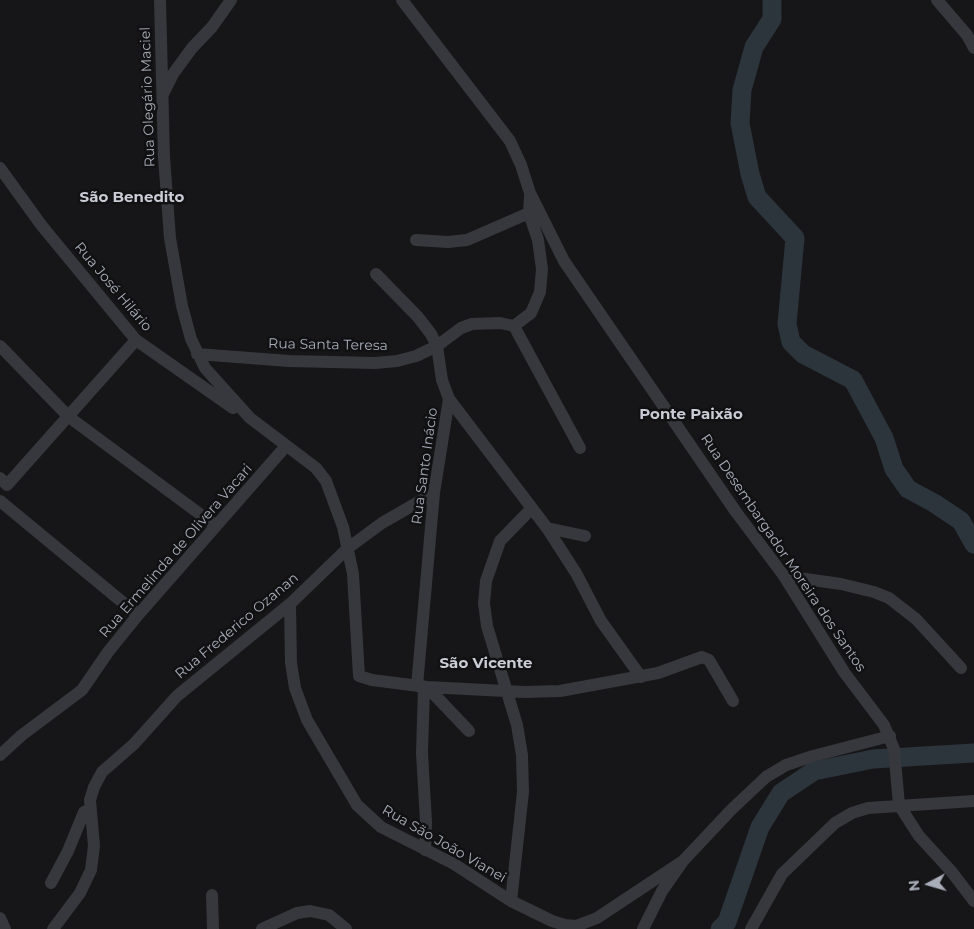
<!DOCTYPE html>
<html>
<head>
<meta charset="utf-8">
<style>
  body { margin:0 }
  #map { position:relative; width:974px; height:929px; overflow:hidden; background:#161618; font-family:Montserrat,sans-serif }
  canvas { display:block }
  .north { position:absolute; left:904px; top:859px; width:50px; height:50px; -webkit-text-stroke:4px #111113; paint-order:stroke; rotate:264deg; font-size:14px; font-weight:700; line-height:20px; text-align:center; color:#a8adb8 }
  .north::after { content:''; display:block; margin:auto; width:18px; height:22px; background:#a8adb8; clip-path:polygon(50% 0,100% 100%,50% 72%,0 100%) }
</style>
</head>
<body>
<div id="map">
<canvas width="974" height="929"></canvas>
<div class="north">N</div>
</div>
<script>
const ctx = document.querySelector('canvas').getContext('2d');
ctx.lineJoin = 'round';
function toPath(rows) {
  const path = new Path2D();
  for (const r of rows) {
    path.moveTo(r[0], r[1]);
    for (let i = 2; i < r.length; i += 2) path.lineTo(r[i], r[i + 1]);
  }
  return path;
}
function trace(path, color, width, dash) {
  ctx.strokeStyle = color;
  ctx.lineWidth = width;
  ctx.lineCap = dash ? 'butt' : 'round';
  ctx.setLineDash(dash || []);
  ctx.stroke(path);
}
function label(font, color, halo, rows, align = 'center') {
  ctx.font = font + ' Montserrat,sans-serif';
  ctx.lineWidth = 5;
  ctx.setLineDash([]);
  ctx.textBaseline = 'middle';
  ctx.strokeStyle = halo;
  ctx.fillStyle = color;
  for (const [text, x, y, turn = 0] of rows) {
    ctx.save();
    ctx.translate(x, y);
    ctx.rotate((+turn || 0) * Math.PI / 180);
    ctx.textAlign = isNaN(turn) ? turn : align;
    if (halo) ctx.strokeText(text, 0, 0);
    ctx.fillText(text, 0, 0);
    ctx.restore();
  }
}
const river = toPath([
  [772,0,772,19,754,47,742,90,740,123,750,174,757,197,795,238,787,324,791,342,803,354,853,380,884,438,894,469,908,489,934,503,961,521,974,544],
  [720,929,727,922,760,827,781,793,814,771,873,759,974,753]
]);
const minor = toPath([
  [160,0,164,157,170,238,182,306,191,339,205,368,250,418,316,468,326,481,343,527,353,574,359,676,372,680,427,687,525,692,560,691,658,673,702,657,709,660,733,701],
  [402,0,510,141,521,165,530,193,564,261,736,512,784,576,844,672,884,725,894,749,899,805,919,836,951,871,974,901],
  [937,0,967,35,974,48],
  [163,94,173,74,192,48,212,27,231,0],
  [0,168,42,226,136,340,233,408],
  [416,240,448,242,467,240,529,213],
  [376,274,418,317,431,334,437,346,442,380,449,399,434,493,417,686],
  [514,326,580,448],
  [0,346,69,417,216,526],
  [197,354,289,361,375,363,397,361,416,356,437,346,461,328,472,324,500,323,514,326,531,313,540,292,542,269,538,240,529,213,530,196],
  [449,399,547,528,576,573,601,621,641,677],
  [0,478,7,485,136,340],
  [0,501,138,615],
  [547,528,585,536],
  [784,576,841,584,874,592,889,598,916,619,961,668],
  [290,604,291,663,295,688,307,720,357,805,381,827,454,864,511,901,552,921,565,925,576,926,597,918,683,861],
  [424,687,422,753,426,822,425,850],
  [427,687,469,731],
  [0,755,22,735,82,690,108,652,138,615,286,446],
  [51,883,68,851,84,812,90,809],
  [212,895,213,929],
  [511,901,523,792,522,755,517,725,487,626,484,603,486,581,500,541,532,508],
  [0,918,5,929],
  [53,929,80,893,91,870,94,846,90,800,94,787,102,772,134,744,177,696,290,604,348,548,382,523,434,493],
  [262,929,297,913,310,911,329,915,346,929],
  [643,929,662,891,683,861,731,810,766,777,786,765,813,756,890,736],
  [751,929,782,874,835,823,852,813,868,808,974,801]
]);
const streetNames = [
  ["Rua Olegário Maciel",148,97,-92],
  ["Rua José Hilário",113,287,50],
  ["Rua Santa Teresa",328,345,1],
  ["Rua Santo Inácio",425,466,-82],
  ["Rua Ermelinda de Olivera Vacari",176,551,-49],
  ["Rua Desembargador Moreira dos Santos",783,553,56],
  ["Rua Frederico Ozanan",237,626,-40],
  ["Rua São João Vianei",444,844,30]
];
const neighbourhoodNames = [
  ["São Benedito",132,198],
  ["Ponte Paixão",691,415],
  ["São Vicente",486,664]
];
trace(river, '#2c353c', 19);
trace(minor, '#37383d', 12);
label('14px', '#a8adb8', '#111113', streetNames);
label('bold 15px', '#c9ccd4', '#111113', neighbourhoodNames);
</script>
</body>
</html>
